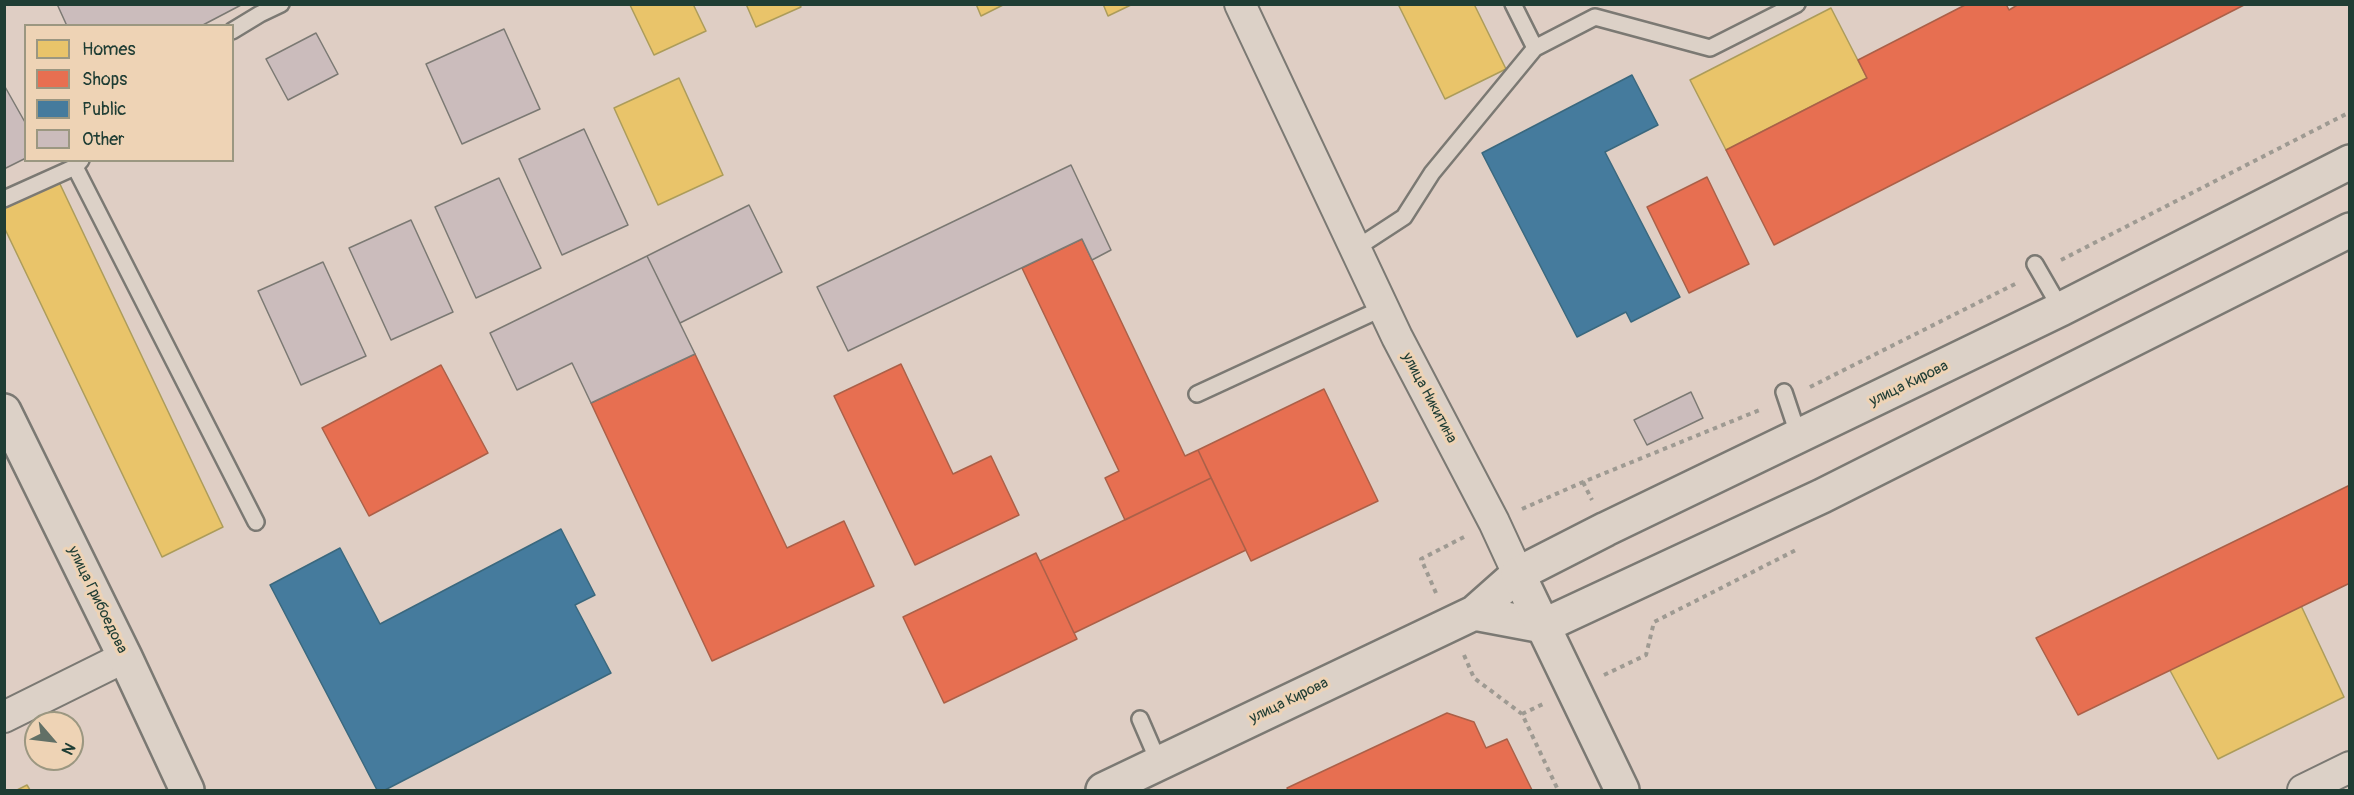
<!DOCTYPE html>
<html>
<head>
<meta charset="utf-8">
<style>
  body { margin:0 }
  #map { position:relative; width:2354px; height:795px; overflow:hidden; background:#dfcec4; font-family:Pangolin,sans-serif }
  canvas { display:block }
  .frame { position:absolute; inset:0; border:6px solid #1f3d34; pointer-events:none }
  .legend { position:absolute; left:24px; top:24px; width:210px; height:138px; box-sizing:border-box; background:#eed3b5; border:2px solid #9b9781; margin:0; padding:8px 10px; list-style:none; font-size:18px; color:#1f3d34 }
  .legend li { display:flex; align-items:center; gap:12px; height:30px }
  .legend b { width:30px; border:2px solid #9b9781 }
  .north { position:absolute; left:24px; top:711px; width:60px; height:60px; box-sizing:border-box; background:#eed3b5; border:2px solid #9b9781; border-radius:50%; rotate:118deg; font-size:16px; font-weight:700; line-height:24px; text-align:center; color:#1f3d34 }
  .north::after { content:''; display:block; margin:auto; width:21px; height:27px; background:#627066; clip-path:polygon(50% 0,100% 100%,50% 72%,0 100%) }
</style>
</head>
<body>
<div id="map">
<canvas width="2354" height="795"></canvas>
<div class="frame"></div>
<ul class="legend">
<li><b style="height:16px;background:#e9c46a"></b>Homes</li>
<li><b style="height:16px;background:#e76f51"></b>Shops</li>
<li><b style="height:16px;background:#457b9d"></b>Public</li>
<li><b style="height:16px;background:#cbbcbc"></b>Other</li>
</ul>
<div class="north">N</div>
</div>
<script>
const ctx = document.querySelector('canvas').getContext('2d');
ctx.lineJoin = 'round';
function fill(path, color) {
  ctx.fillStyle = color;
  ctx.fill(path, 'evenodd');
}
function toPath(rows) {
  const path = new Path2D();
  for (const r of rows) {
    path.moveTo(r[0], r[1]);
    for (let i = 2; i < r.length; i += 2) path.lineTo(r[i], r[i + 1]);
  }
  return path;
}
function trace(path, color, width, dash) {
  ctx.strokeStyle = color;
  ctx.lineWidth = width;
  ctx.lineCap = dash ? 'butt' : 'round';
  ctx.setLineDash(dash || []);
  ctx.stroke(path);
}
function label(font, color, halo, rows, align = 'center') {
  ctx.font = font + ' Pangolin,sans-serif';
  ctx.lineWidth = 6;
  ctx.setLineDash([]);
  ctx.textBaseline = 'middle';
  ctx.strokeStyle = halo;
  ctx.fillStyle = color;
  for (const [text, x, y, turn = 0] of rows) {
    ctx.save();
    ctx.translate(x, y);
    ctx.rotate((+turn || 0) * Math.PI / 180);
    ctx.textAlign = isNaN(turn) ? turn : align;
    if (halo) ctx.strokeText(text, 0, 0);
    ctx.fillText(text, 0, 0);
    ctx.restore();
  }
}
const homes = toPath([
  [632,4,693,4,706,31,654,55,630,5,632,4],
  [746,4,799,4,801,7,756,27,746,4],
  [976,4,1005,4,981,16,976,4],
  [1103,4,1133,4,1108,16,1103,4],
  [1398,4,1474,4,1506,69,1445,99,1398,4],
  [1831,8,1867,78,1726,150,1690,80,1831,8],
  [679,78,723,175,658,205,614,108,679,78],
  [59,182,223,527,162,557,4,227,4,208,59,182],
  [2281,563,2344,697,2218,759,2147,628,2281,563],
  [27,785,30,790,17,790,27,785]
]);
const shops = toPath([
  [1967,4,2006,4,2009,10,2019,4,2246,4,1774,245,1726,150,1867,78,1858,60,1967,4],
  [1707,177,1749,264,1689,293,1647,207,1707,177],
  [1082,239,1185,456,1198,450,1211,478,1125,520,1105,478,1119,471,1022,268,1082,239],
  [695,354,787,548,844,521,874,586,712,661,591,403,695,354],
  [901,364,953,474,991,456,1019,515,915,565,834,396,901,364],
  [441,365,488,453,369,516,322,428,441,365],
  [1324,389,1378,501,1251,561,1198,450,1324,389],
  [1211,478,1246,550,1074,633,1040,561,1211,478],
  [2350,485,2350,583,2078,715,2036,638,2350,485],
  [1036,553,1077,639,944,703,903,617,1036,553],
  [1447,713,1474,722,1486,748,1507,739,1532,790,1288,790,1287,788,1447,713]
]);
const public = toPath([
  [1632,75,1658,125,1605,152,1680,297,1631,322,1626,312,1577,337,1482,153,1632,75],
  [561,529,595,595,575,605,611,673,385,790,377,790,270,585,340,548,380,624,561,529]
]);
const building = toPath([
  [57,4,243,4,201,26,67,26,57,4],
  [504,29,540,109,462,144,426,64,504,29],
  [316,33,338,74,288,100,266,59,316,33],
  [4,85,26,124,26,158,4,169,4,85],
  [584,129,628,225,562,255,519,159,584,129],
  [1071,165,1111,250,1092,260,1082,239,848,351,817,287,1071,165],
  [499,178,541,268,476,298,435,207,499,178],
  [749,205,782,272,680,323,647,256,749,205],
  [411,220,453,312,391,340,349,248,411,220],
  [647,256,695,354,591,403,572,363,517,390,490,333,647,256],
  [323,262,366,356,301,385,258,291,323,262],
  [1691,392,1703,418,1647,445,1634,420,1691,392]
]);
const path = toPath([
  [2061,260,2350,112],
  [1810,387,2017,283],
  [1583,482,1592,500],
  [1522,509,1583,482,1762,409],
  [1436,593,1421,559,1464,537],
  [1464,655,1474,678,1522,714,1558,790],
  [1604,675,1646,655,1654,622,1798,549],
  [1522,714,1543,704]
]);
const service = toPath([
  [1513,4,1535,48],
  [232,31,260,14,281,4],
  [75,167,256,522],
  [4,199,75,167,81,160],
  [1355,249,1404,217,1432,173,1535,48,1595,17,1710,48,1797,4],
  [2035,264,2061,309],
  [1784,392,1799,437],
  [1197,394,1383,308],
  [1140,719,1159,763]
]);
const minor = toPath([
  [1240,4,1397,337,1494,522,1518,574],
  [4,717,125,657],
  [2303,790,2350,767]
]);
const tertiary = toPath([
  [4,411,125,657,187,790]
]);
const secondary = toPath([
  [1474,613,1543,626],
  [1103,790,1474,613,1518,574]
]);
const primary = toPath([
  [1543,626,1822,496,2350,230],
  [1622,790,1518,574,1606,529,2061,309,2350,162]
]);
const streetNames = [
  ["улица Кирова",1909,384,-26],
  ["улица Никитина",1429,398,62],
  ["улица Грибоедова",97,600,64],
  ["улица Кирова",1289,701,-26]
];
fill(homes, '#e9c46a');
trace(homes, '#ac9c5a', 1.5);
fill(shops, '#e76f51');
trace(shops, '#ab6048', 1.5);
fill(public, '#457b9d');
trace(public, '#3a687e', 1.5);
fill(building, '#cbbcbc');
trace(building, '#7b7973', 1.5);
trace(service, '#7b7973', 20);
trace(minor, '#7b7973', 34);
trace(tertiary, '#7b7973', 38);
trace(secondary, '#7b7973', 38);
trace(primary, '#7b7973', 38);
trace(path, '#9e9a92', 4, [4.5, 4.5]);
trace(service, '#dcd1c7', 15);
trace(minor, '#dcd1c7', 30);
trace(tertiary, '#dcd1c7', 33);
trace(secondary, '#dcd1c7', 33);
trace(primary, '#dcd1c7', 33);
label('15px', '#1f3d34', '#eed3b5', streetNames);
</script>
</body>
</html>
